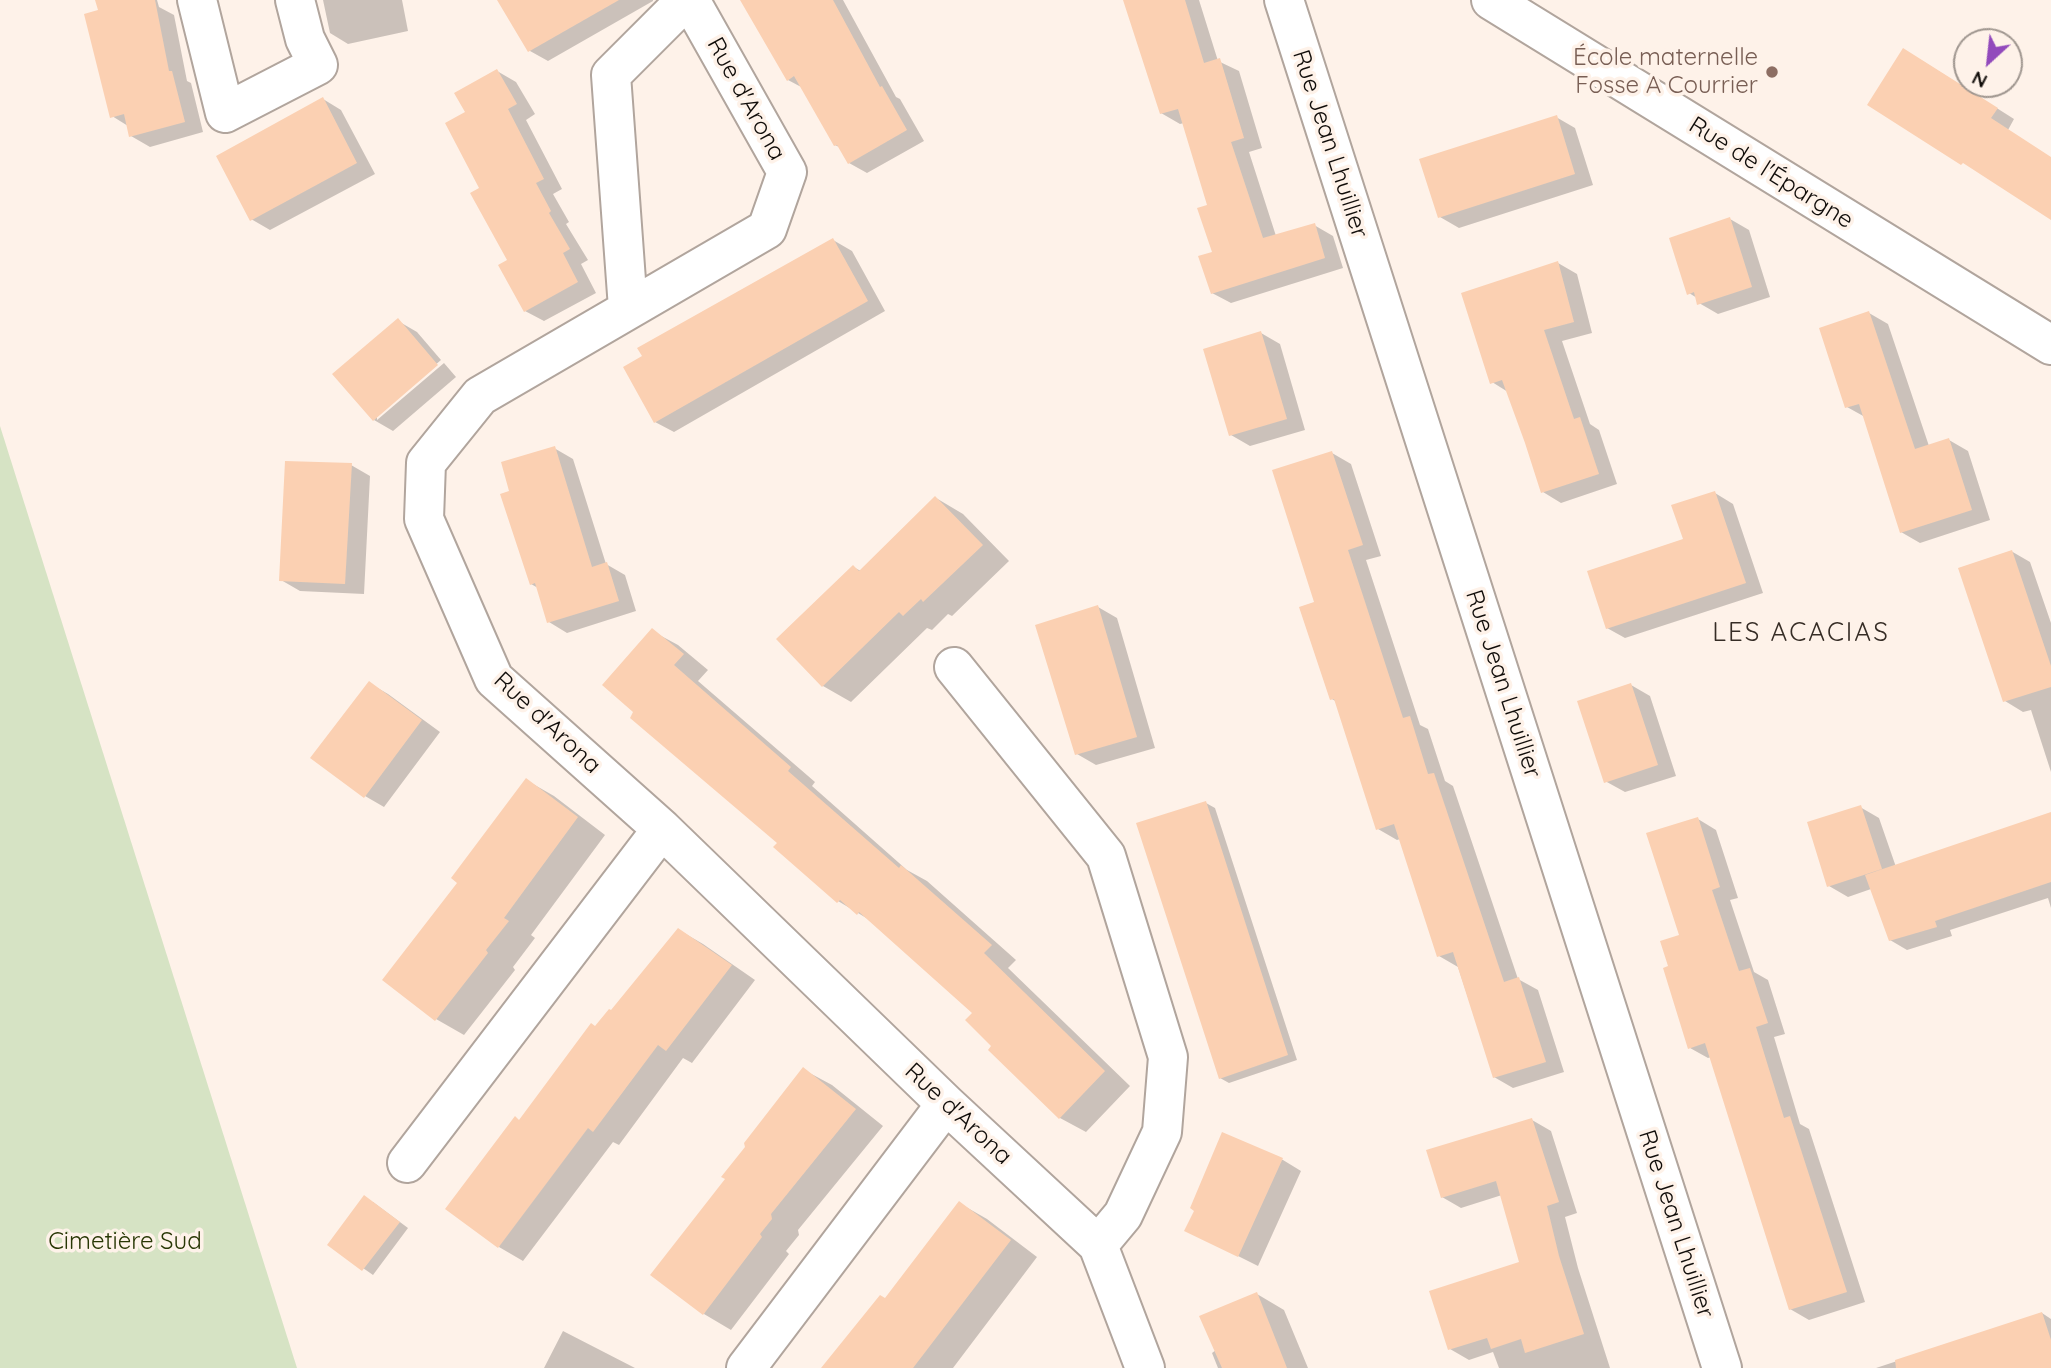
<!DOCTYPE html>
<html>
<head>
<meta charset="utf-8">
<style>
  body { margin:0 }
  #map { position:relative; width:2051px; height:1368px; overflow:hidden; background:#fef2e9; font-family:Quicksand,sans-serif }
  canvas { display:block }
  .north { position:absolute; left:1953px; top:28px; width:70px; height:70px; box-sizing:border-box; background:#fef2e9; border:2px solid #9f968f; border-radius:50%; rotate:207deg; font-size:19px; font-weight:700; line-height:28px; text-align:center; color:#100c09 }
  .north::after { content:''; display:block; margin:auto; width:24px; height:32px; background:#924abc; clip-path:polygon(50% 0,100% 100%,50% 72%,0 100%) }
</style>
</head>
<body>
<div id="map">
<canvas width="2051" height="1368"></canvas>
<div class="north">N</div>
</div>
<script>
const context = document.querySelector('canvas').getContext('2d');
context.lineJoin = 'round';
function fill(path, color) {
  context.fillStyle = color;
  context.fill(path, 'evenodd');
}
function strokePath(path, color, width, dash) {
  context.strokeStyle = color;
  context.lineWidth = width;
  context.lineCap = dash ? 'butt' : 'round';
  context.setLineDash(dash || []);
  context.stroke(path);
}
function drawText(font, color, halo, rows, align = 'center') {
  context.font = font + ' Quicksand,sans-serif';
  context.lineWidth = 7;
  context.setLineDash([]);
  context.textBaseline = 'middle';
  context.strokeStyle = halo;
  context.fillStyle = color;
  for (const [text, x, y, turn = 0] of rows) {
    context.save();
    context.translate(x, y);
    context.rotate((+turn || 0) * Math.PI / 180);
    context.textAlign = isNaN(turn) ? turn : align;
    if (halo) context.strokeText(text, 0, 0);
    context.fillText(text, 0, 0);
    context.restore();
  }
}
fill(new Path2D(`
  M0,426L297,1368H0Z`), '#d6e3c4');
fill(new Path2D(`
  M97,0H157L159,7L174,15L187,81L191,83L203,132L150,147L131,136L128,126L112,116Z
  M323,0H402L408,31L348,44L330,33Z
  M499,0H653V1L548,61L530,51Z
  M753,0H843L896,97L900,99L924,141L867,173L849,163L841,148L835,145L803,88L788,80Z
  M1124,0H1199L1218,61L1239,71L1262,148L1249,152L1276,236L1314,225L1333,236L1343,268L1231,303L1212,293L1214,254L1210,206L1184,123L1180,124L1161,113Z
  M1921,60L2014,119L2008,130L2051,158V217Z
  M497,71L516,82L535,114L526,120L562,189L553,194L569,222L566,224L588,260L581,264L596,293L544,321L525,311L509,261L482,189L467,113Z
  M323,99L341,110L375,174L270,230L251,219Z
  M1556,117L1575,128L1593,185L1459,228L1440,217Z
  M1730,219L1749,230L1770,297L1718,314L1699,303L1697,298L1689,293Z
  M833,240L852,251L885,311L674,432L655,422L644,357Z
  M1558,263L1577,274L1592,333L1562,341L1590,424L1599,430L1617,484L1561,503L1543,492L1508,392L1492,382Z
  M1869,313L1888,324L1929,446L1949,440L1968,451L1990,520L1920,543L1901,532L1865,417L1847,407Z
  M398,321L417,332L441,360L377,415V420L444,363L456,377L393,431L374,420Z
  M1261,333L1280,344L1305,430L1250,446L1231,435Z
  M554,448L573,459L606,564L625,575L636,611L567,633L549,622L538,588L531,584L511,492Z
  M1332,453L1351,464L1381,556L1366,560L1420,725L1428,729L1445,781L1453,786L1518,979L1538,990L1564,1072L1513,1088L1494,1077L1458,967L1439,956L1400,839L1397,840L1378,829L1337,702L1332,699L1316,603Z
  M351,465L370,476L364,594L300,591L281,580Z
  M1715,493L1733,504L1763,593L1625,638L1607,628L1685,540Z
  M936,498L963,514L1009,561L952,616L948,614L932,630L927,628L851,702L823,686L778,639L853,567L861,571Z
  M2011,551L2030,562L2051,623V772L2031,710L2023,712L2005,701Z
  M1098,607L1117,618L1155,748L1096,765L1077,754Z
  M652,631L678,645L708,670L698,681L815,782L812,786L907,870L927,881L1016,960L1008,968L1130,1086L1086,1132L1060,1118L993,1046L975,1013L873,922L838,901L779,843Z
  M369,683L388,694L440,732L384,807L365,796Z
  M1631,685L1650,696L1676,776L1625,792L1605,781Z
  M526,780L554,796L605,835L531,935L535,938L513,967L515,970L464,1035L436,1019L385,979L460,883Z
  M1206,803L1215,808L1297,1060L1229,1083L1220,1078Z
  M1860,807L1879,818L1896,867L2051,814V908L2048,898L1950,930L1952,936L1907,950L1890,940L1871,889L1848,897L1829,886Z
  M1698,819L1716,830L1738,898L1730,900L1754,972L1768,980L1785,1034L1774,1037L1800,1124L1809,1129L1865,1302L1809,1320L1790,1309L1711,1057L1708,1058L1690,1048L1671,967L1682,936Z
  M679,930L703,944L755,980L692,1063L683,1058L619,1145L613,1142L523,1261L499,1247L520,1121Z
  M804,1070L832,1085L883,1126L798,1230L799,1235L786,1251L789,1254L731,1330L704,1314L727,1178Z
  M1532,1120L1551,1131L1577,1213L1565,1217L1578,1268L1610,1368H1499L1493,1352L1469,1360L1450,1349L1522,1263L1502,1195L1461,1208L1442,1197Z
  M1223,1134L1283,1160L1301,1171L1258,1266L1186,1230L1196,1210Z
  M373,1202L408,1228L373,1275L330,1245Z
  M959,1203L987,1219L1037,1257L953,1368H823L886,1300Z
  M1257,1294L1284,1310L1308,1368H1218L1212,1353L1216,1350Z
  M2042,1313L2051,1319V1368H1876Z
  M563,1331L635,1368H544Z`), '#0003');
fill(new Path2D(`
  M95,0H155L169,71H172L185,122L129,137L124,114L110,118L84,14L98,10Z
  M497,0H619L528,52Z
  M740,0H833L880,87L882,86L907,130L848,164L837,145L834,146L794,76L787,81Z
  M1123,0H1185L1204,63L1220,58L1244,138L1231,142L1263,238L1315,223L1325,258L1211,294L1198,256L1212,252L1197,208L1207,205L1178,109L1160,114Z
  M1903,48L1998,108L1991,118L2051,157V220L1963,163L1961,165L1867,105Z
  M497,69L517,104L508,109L544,179L536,183L551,211L549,213L570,249L563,253L578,282L524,312L498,265L507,260L470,193L479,188L445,123L465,112L454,93Z
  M323,97L357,163L250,221L216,156Z
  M1557,115L1575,174L1438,218L1419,159Z
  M1730,217L1752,287L1697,305L1694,292L1687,295L1669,238Z
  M833,238L868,301L654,423L623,367L642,356L637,348Z
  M1558,261L1574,322L1544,330L1574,419L1580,417L1599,474L1541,493L1525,443L1502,380L1490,384L1461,293Z
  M1869,311L1915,449L1949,438L1972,510L1900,533L1859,404L1845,408L1819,328Z
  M398,318L438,365L373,421L332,374Z
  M1261,331L1287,419L1229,436L1203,349Z
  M555,446L592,567L607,562L619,601L547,623L535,583L530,585L500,494L509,491L501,462Z
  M1332,451L1363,545L1348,550L1403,718L1410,716L1428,774L1434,773L1504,982L1519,977L1546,1062L1493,1078L1453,952L1437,957L1394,824L1376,830L1334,699L1330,700L1299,607L1314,602L1272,470Z
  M285,461L352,463L345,584L279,581Z
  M1715,491L1746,583L1606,629L1587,571L1683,539L1671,505Z
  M935,496L983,545L923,602L921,599L903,616L899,612L822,687L776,639L853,565L859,571Z
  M2012,550L2051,666V687L2003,702L1958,568Z
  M1098,605L1137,737L1075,755L1035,625Z
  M652,628L684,654L674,665L791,767L788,771L899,868L901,865L992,945L984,953L1105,1071L1059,1119L988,1050L991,1046L965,1020L972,1013L859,912L857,915L840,900L837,903L773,847L777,843L630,718L633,712L602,685Z
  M369,681L422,720L364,798L310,758Z
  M1631,683L1658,765L1604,783L1577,701Z
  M526,778L578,817L504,918L509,921L486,950L488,953L435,1021L382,980L457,883L451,878Z
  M1206,801L1288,1055L1219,1079L1136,823Z
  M1861,805L1882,869L1827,887L1807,822Z
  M2051,812V882L1935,921L1937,927L1889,941L1865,875Z
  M1698,817L1720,887L1712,890L1739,971L1750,968L1768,1023L1756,1027L1784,1118L1790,1116L1847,1292L1789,1310L1705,1043L1688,1049L1663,968L1668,966L1660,941L1679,935L1646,833Z
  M678,928L732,965L666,1051L658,1045L593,1132L588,1128L498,1248L445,1209L515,1116L519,1120L591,1023L595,1026L609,1009L611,1010Z
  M803,1067L856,1109L771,1214L772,1219L760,1234L762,1237L703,1315L650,1275L725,1179L721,1177L745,1147L744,1143Z
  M1532,1118L1559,1202L1547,1206L1559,1256L1584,1334L1525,1353L1521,1339L1491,1349L1487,1338L1448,1350L1429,1291L1519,1262L1496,1181L1441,1198L1426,1150Z
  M1222,1132L1283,1158L1238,1257L1184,1231L1194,1211L1190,1208Z
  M364,1195L400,1222L362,1271L327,1245Z
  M959,1201L1011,1240L913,1368H821L880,1295L885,1298Z
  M1257,1292L1287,1368H1222L1199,1316Z
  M2042,1312L2051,1340V1368H1896L1895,1360Z`), '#fbd0b2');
const minor = new Path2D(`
  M197,0L225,113L318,65L305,39L295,0
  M690,0L787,172L767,229L480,396L426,463L424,519L494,679L662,829L946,1104L1098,1245L1145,1368
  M1284,0L1722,1368
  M1491,0L2051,345
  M628,308L611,75L686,0
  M954,667L1106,856L1168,1057L1162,1132L1123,1215L1098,1245
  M407,1163L662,829
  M746,1368L946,1104`);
strokePath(minor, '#b1a59d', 42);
strokePath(minor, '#fff', 38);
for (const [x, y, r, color] of [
  [1772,72,7,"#8d6e63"]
]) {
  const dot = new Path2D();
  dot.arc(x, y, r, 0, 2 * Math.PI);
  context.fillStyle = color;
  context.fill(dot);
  strokePath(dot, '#fef2e9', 2.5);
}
drawText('24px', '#785e54', '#fef2e9', [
  ["École maternelle",1758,58],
  ["Fosse A Courrier",1758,86]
], 'right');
drawText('24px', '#100c09', '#fef2e9', [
  ["Rue d'Arona",746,99,61],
  ["Rue Jean Lhuillier",1330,144,72],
  ["Rue de l'Épargne",1771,173,32],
  ["Rue Jean Lhuillier",1503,684,72],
  ["Rue d'Arona",547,723,43],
  ["Rue d'Arona",958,1114,43],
  ["Rue Jean Lhuillier",1676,1224,72]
]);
drawText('24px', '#283705', '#fef2e9', [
  ["Cimetière Sud",125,1242]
]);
context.letterSpacing = '2px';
drawText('26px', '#362d26', '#fef2e9', [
  ["LES ACACIAS",1801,633]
]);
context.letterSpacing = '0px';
</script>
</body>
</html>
